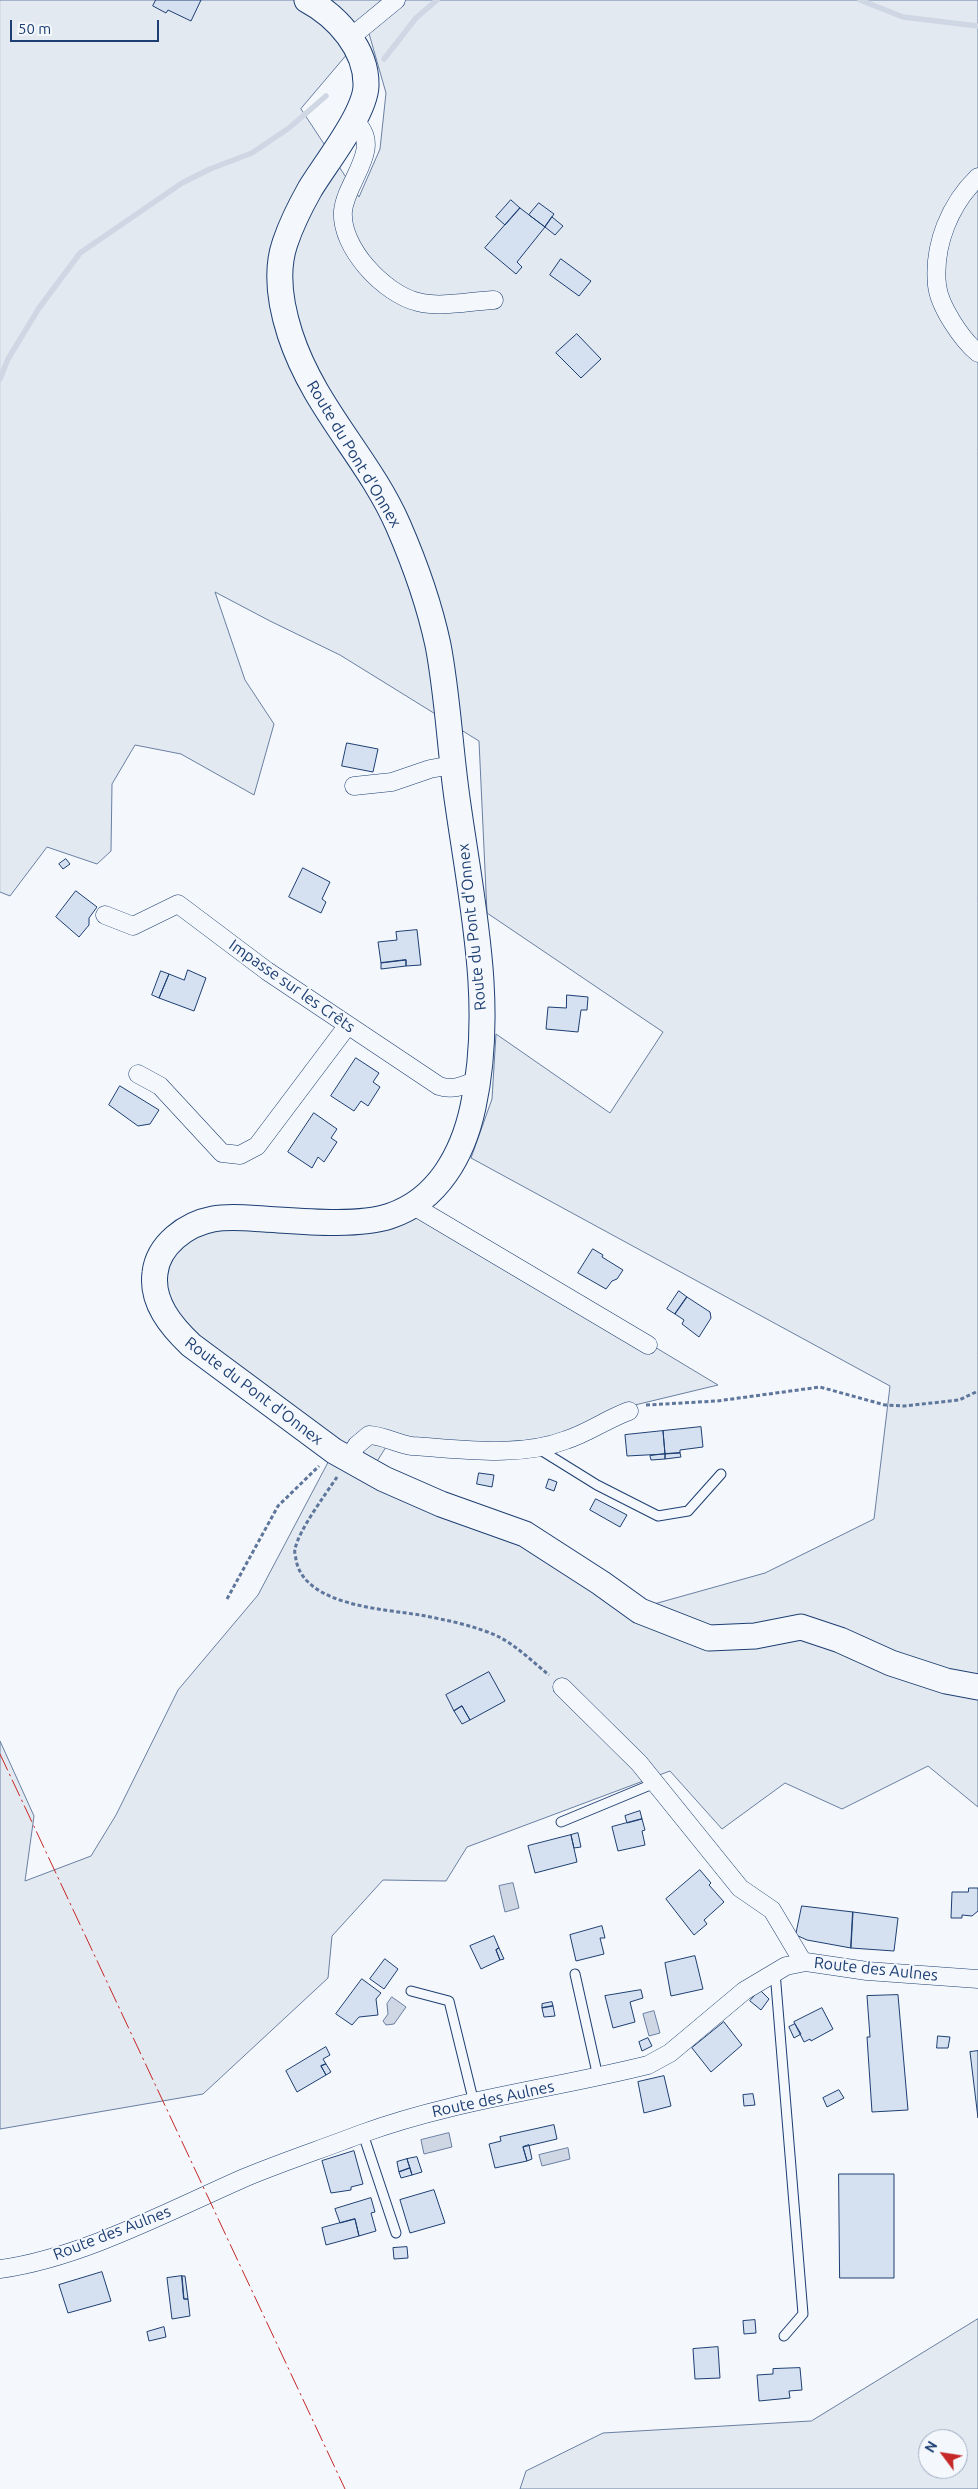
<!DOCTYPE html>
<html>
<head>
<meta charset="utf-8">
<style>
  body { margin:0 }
  #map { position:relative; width:978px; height:2489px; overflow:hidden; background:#f4f7fb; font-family:Ubuntu,sans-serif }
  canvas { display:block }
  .north { position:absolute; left:918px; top:2429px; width:50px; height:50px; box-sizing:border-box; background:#f4f7fb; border:1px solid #9eadc5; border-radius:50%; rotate:301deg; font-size:14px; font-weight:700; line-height:20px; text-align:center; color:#1d3f73 }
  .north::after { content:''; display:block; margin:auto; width:18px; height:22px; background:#c62828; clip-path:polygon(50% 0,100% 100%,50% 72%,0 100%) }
  .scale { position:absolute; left:10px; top:20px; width:149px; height:22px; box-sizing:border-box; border:2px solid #1d3f73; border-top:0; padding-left:6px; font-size:15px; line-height:18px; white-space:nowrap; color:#1d3f73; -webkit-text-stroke:4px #f4f7fb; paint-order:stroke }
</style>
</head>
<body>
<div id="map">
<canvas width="978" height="2489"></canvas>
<div class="north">N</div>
<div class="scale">50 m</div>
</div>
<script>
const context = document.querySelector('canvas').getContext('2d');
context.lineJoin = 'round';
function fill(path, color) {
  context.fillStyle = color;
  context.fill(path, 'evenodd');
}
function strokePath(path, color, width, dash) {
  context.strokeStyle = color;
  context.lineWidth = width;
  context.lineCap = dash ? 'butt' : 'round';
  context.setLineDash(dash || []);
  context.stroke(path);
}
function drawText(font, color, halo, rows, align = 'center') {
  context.font = font + ' Ubuntu,sans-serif';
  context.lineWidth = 4;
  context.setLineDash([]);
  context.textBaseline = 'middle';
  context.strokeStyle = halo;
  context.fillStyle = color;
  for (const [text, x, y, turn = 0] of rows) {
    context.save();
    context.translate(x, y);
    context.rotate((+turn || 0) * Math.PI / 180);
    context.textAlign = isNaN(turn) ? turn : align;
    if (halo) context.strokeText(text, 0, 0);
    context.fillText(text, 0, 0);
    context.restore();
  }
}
const green = new Path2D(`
  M0,0H978V1807L928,1766L842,1809L785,1783L722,1829L670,1771L467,1847L446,1881L383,1880L332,1936L328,1978L203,2094L0,2129V1741L34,1816L25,1881L91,1856L116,1815L178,1690L258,1595L334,1451L191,1345L154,1288L191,1227L435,1215L718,1385L610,1411L549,1442L386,1447L371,1471L601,1583L654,1604L765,1573L874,1519L890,1386L471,1158L492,1099L496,1034L610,1113L663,1032L487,913L479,741L340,655L270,621L215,592L245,680L274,724L254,795L181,754L135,745L112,784L111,851L97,864L47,847L10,896L0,892ZM368,30L386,93L380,149L359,197L301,109Z
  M978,2319V2489H520L526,2471L603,2433L811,2421ZM928,2439H958V2469H928Z`);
fill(green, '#e3e9f0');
strokePath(green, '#687fa3', 1);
const water = new Path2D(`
  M513,1883L519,1908L505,1912L499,1886Z
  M392,1997L406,2007L394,2024L386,2025L383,2021L388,2014L387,2004Z
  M654,2011L660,2033L649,2036L643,2014Z
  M449,2133L452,2147L424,2154L421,2140Z
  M568,2148L570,2159L542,2166L539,2155Z`);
fill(water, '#cfd7e4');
strokePath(water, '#687fa3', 1);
strokePath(new Path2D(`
  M860,0L903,17L978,26
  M384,59L416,18L437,0
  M0,379L8,359L39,308L80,253L182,183L210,169L252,153L289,128L326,96`), '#cfd7e4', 5.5);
const building = new Path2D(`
  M156,0H201L191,21L168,10L166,13L153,6Z
  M511,200L520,208L505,225L496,217Z
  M539,203L554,214L545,227L529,215Z
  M520,208L545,227L517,262L522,267L516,274L485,248Z
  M552,217L563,226L555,235L545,227Z
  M561,259L591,281L579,296L550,275Z
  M577,334L601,359L581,378L556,353Z
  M347,743L378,749L373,772L342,766Z
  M66,859L70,864L63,869L59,864Z
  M303,868L330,882L322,899L326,902L321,913L289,897Z
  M76,891L97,907L89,918V925L79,937L56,917Z
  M417,930L421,965L406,966V960L381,963L378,942L397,940L396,932Z
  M406,960V966L381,969V963Z
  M188,970L206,978L194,1011L159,998L169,974L184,980Z
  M161,971L169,974L159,998L152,995Z
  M567,995L588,997L587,1010H581L578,1032L546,1029L548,1007L566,1008Z
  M356,1058L379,1073L373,1082L380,1087L368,1106L361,1101L354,1111L331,1096Z
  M120,1086L159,1110L150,1124L138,1126L109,1105Z
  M314,1113L337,1129L331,1138L337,1142L324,1162L318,1157L312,1168L288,1152Z
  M593,1249L603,1255L602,1257L623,1270L617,1279L612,1281L606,1289L578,1273Z
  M679,1291L687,1297L675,1314L667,1309Z
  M687,1297L710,1312L711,1318L699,1337L682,1324L684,1320L675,1314Z
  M701,1427L703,1447L680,1450V1453L665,1454L663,1431Z
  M663,1431L665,1454L627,1456L625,1435Z
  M680,1453L681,1457L665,1459V1454Z
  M665,1454V1459L651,1460L650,1456Z
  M479,1473L494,1475L492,1487L477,1484Z
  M549,1479L557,1482L554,1491L546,1488Z
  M596,1499L627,1515L620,1527L590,1510Z
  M489,1672L505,1701L470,1720L462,1706L454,1711L446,1695Z
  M462,1706L470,1720L462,1724L454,1711Z
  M640,1811L642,1819L627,1823L625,1816Z
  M642,1819L645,1830L642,1831L645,1845L618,1851L612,1827Z
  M578,1833L581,1847L574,1848L571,1835Z
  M571,1835L577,1862L535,1873L528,1846Z
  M700,1870L711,1883L709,1885L724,1902L704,1920L707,1924L694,1935L666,1899Z
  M969,1888H978V1911L972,1916L962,1915V1918H951L952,1892H968Z
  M802,1906L853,1912L851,1948L807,1940L796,1935Z
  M853,1912L898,1918L894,1951L851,1948Z
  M602,1926L605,1938H600L604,1954L576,1961L570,1935Z
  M494,1936L499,1948L496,1950L500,1960L481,1969L470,1946Z
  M499,1948L504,1959L500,1960L496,1950Z
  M695,1956L703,1989L671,1996L665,1963Z
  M385,1959L398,1969L384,1989L370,1979Z
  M362,1979L381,1993L376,1999L378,2015L359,2017L352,2025L336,2014Z
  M641,1990L643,1998L630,2002L635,2022L613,2028L605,1996Z
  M760,1990L769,1999L761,2010L750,2001Z
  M898,1995L908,2110L872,2112L867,2037H870L867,1996Z
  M552,2002L553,2006L542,2008V2004Z
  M553,2006L555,2016L544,2017L542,2008Z
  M822,2008L833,2029L811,2041L810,2039L804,2042L794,2022Z
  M724,2022L742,2045L711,2072L692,2048Z
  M795,2024L801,2034L794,2038L789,2027Z
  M938,2036L950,2037L948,2048H937Z
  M648,2038L652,2046L642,2051L639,2042Z
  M326,2047L330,2055L323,2059L326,2064L321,2066L326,2075L297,2092L286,2071Z
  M978,2051V2118L970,2052Z
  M326,2064L331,2072L326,2075L321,2066Z
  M664,2076L671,2106L644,2113L638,2082Z
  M839,2090L844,2098L827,2107L823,2098Z
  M753,2094L755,2105L744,2106L743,2095Z
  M554,2125L557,2139L523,2147L527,2161L495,2168L489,2144L501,2141L500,2137Z
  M529,2145L532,2159L527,2161L523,2147Z
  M354,2151L363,2184L351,2187V2190L331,2193L322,2161Z
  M417,2157L422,2172L412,2175L407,2159Z
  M407,2159L410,2168L399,2172L397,2162Z
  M410,2168L412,2175L401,2178L399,2172Z
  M839,2174H894V2278H840Z
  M434,2190L445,2223L410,2233L400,2200Z
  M371,2198L375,2212L371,2213L376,2231L359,2236L355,2219L340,2223L335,2209Z
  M355,2219L359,2236L326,2245L322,2228Z
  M407,2247L408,2258L394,2259L393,2248Z
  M102,2272L111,2301L68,2313L59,2285Z
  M182,2276H185L188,2299H184Z
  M182,2276L184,2299H188L190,2316L172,2319L167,2278Z
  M755,2320L756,2333L744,2334L743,2321Z
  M164,2327L166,2337L149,2341L147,2332Z
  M718,2347L720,2378L695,2379L693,2349Z
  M800,2368L802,2390L789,2391L790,2398L759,2401L757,2375L773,2374V2369Z`);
fill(building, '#d5e0f0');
strokePath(building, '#1d3f73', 1);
const lane = new Path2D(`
  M539,1449L597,1485L658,1516L688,1511L721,1474
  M561,1822L655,1783
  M775,1972L803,2314L784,2336
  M575,1974L598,2077
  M411,1991L449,2001L474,2103
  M363,2134L396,2233`);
const street = new Path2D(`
  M351,37L396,0
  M354,121C385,147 346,180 343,211C340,247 384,294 418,302C441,308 470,301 494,300
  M978,177C950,204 933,245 937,285C939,306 962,340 978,353
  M354,786L392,782L430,769L452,765
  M105,915L133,926L178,904L267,971L439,1086C454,1091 464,1085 479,1079
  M138,1074L160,1086L222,1153L240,1155L257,1146L348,1025
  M412,1205L648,1345
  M348,1459L357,1445L369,1435C385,1436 397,1444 412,1446C462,1449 519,1458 566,1440C588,1433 607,1419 629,1411
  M562,1687L639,1763L740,1888L772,1910L803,1962
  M0,2269C81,2258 169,2211 244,2178C282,2162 322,2149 361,2134C453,2100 552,2089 648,2065L670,2053L744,1991L786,1966L806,1962L867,1971L978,1979`);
const secondary = new Path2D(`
  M307,0C337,16 367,49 366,86C365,114 325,164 310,189C301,205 291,225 285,243C275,272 281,306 290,334C314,408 368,457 398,525C415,564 429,603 438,645C448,697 450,752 458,805C472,904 495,1007 473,1107C463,1154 438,1200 390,1216C358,1227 298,1221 264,1219C247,1218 229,1216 213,1219C186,1224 158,1245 155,1273C151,1302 171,1326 191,1345L334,1451L384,1479L441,1504L525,1534L601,1583L640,1611L709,1638L755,1636L801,1627L840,1640L891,1663L946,1681L978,1687`);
strokePath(lane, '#1d3f73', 11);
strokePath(street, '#1d3f73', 19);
strokePath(secondary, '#1d3f73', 27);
strokePath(new Path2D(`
  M646,1405L717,1401L820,1387L885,1405L904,1406L959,1400L978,1391
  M337,1477C325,1495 299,1530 295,1549C294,1553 296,1557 296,1560C305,1606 384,1609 420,1615C446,1620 478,1626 501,1638C518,1647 534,1663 549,1675
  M227,1599L278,1506L319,1466`), '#5e769c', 3, [4, 2.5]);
strokePath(lane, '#f4f7fb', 9);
strokePath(street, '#f4f7fb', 18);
strokePath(secondary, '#f4f7fb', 25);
strokePath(new Path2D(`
  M0,1754L345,2489`), '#c62828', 1, [18, 4, 2.5, 4]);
drawText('16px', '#1d3f73', '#f4f7fb', [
  ["Route du Pont d'Onnex",354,454,59],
  ["Route du Pont d'Onnex",472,927,-96],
  ["Impasse sur les Crêts",292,986,35],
  ["Route du Pont d'Onnex",254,1391,37],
  ["Route des Aulnes",876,1969,6],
  ["Route des Aulnes",493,2099,-12],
  ["Route des Aulnes",112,2233,-21]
]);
</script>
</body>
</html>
